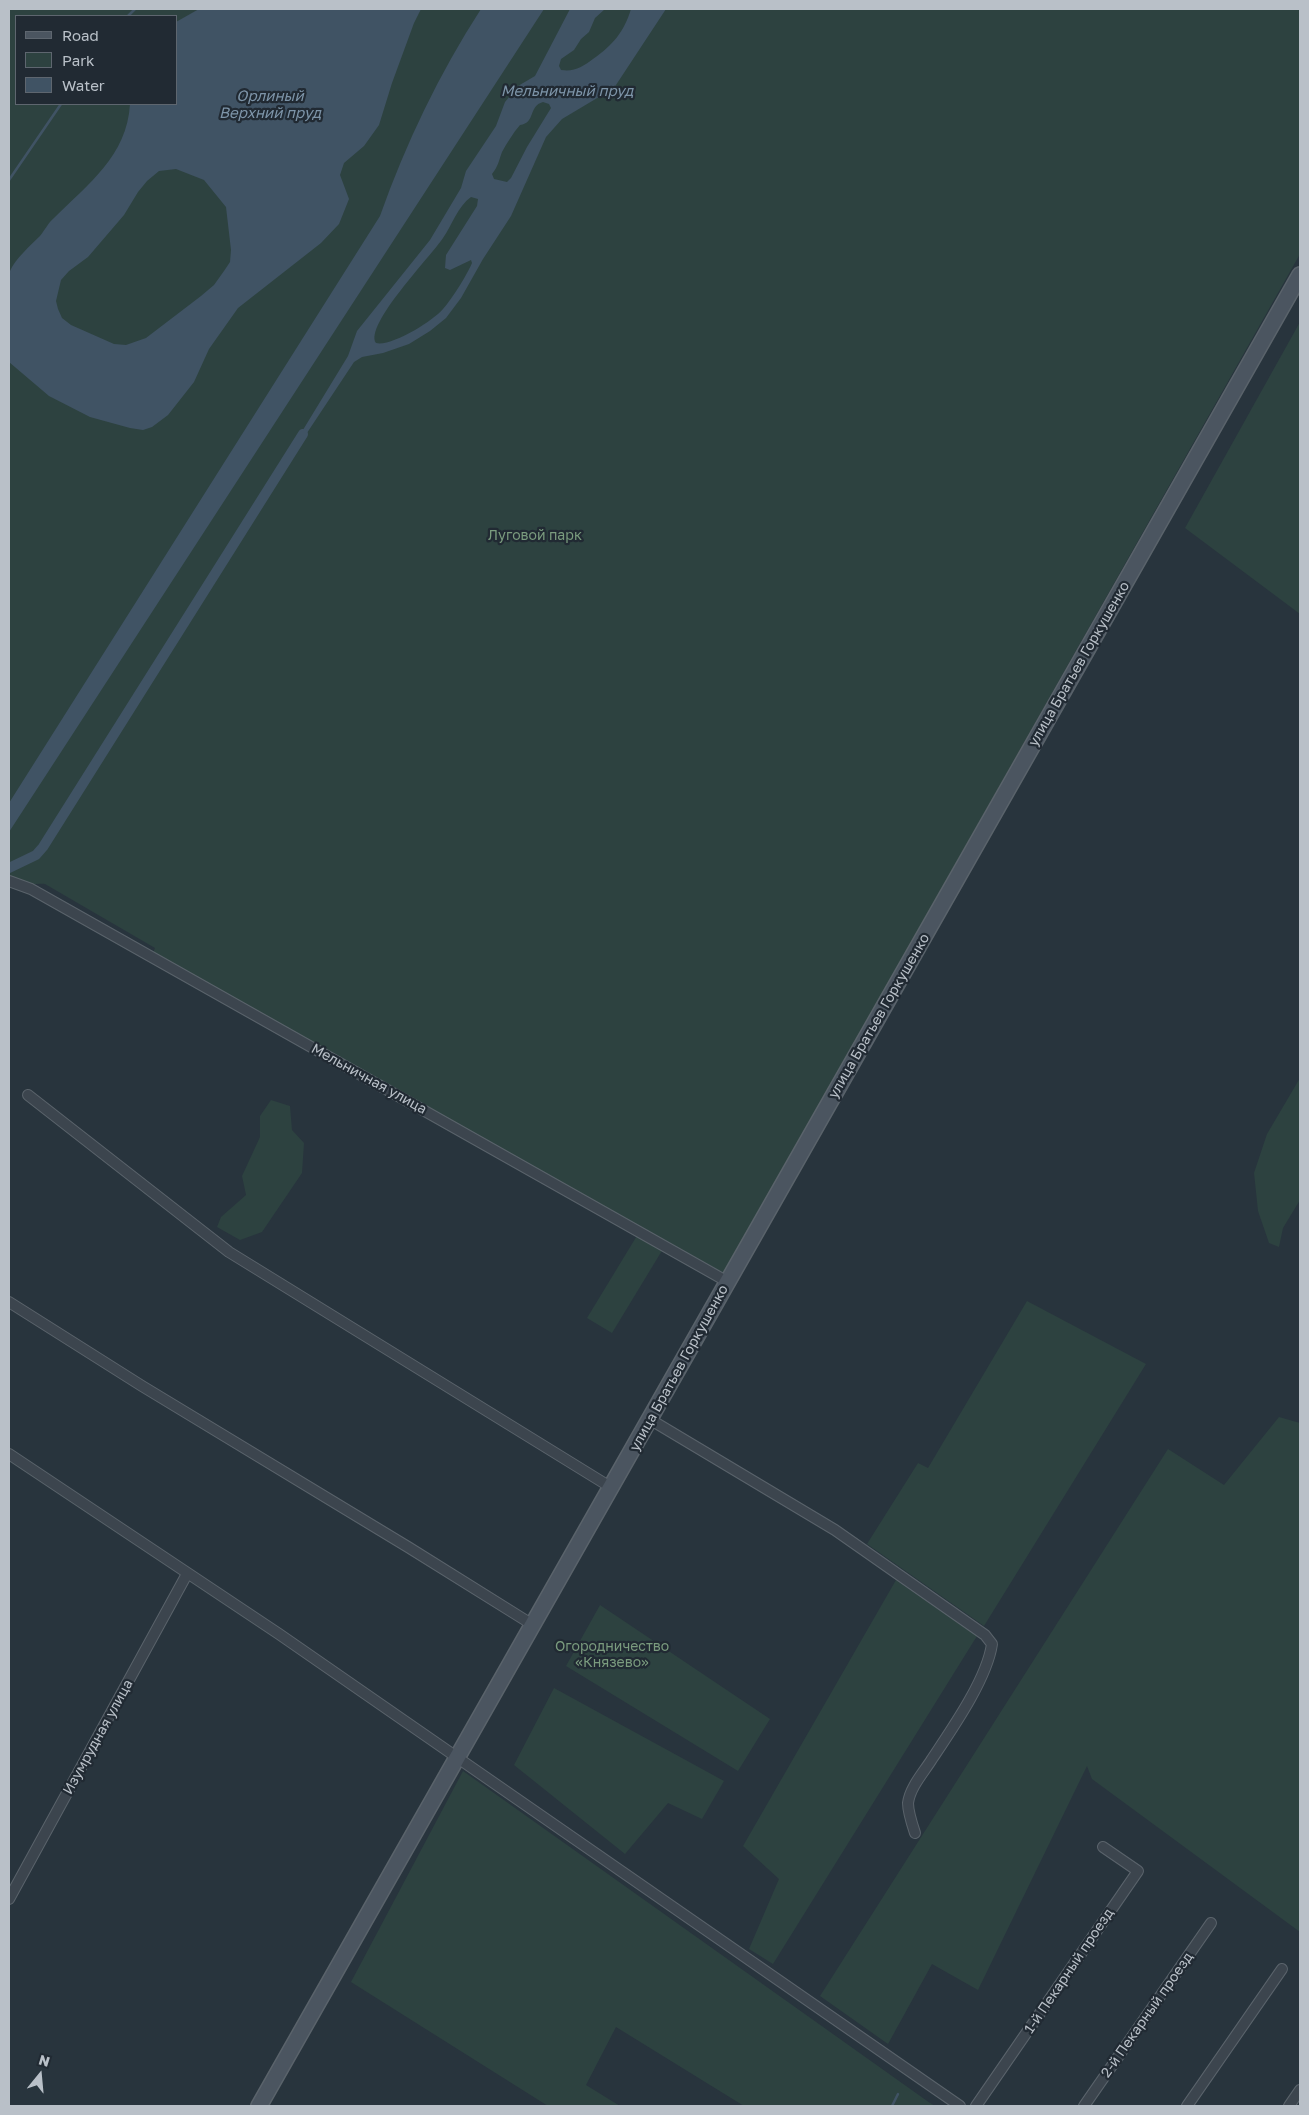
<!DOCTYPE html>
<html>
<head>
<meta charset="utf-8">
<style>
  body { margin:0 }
  #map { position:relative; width:1309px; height:2115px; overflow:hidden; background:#28343d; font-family:"Golos Text",sans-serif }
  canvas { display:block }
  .frame { position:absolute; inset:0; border:10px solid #b9c0c8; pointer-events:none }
  .legend { position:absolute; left:15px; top:15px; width:162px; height:90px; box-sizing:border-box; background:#212a33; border:1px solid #5e666f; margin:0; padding:6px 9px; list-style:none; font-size:15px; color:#b9c0c8 }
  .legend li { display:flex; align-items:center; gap:10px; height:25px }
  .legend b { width:25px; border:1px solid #5e666f }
  .north { position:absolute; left:15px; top:2050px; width:50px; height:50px; -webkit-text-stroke:4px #212a33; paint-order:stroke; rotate:17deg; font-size:14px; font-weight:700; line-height:20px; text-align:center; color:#b9c0c8 }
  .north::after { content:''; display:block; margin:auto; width:18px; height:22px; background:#b9c0c8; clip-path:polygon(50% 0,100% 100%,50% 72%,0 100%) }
</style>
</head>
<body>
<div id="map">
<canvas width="1309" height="2115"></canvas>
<div class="frame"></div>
<ul class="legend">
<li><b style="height:6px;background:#4b5560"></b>Road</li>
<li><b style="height:14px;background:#2d4240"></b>Park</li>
<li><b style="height:14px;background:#405364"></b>Water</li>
</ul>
<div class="north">N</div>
</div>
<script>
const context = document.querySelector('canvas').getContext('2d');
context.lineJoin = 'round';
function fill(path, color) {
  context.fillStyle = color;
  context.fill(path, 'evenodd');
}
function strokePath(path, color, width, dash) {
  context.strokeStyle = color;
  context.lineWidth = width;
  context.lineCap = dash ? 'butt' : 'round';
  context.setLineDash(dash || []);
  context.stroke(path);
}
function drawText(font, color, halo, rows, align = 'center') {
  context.font = font + ' "Golos Text",sans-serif';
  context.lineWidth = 4.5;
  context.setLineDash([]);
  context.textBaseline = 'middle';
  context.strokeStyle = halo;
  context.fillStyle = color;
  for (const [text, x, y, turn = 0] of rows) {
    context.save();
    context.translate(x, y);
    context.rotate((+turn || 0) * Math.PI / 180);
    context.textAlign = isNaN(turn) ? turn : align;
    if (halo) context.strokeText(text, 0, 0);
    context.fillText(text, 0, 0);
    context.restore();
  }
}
fill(new Path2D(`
  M9,9H1300V254L787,1162L727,1275L153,953L155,948L45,884C32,883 21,888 9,885ZM16,16H176V104H16Z
  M1300,322V614L1185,528Z
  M1300,1078V1200L1283,1228L1279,1247L1269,1243L1258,1211L1254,1173L1267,1134Z
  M271,1100L290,1106L292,1130L304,1143L302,1173L262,1232L240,1240L217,1227L221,1217L246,1195L242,1176L260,1137V1116Z
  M638,1234L663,1249L612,1333L587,1318Z
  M1027,1301L1146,1364L984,1626L867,1544L918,1463L928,1468Z
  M1279,1417L1300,1423V1932L1092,1779L1087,1766L978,1990L932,1964L888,2044L820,1996L1168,1449L1224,1485Z
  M896,1580L977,1636L773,1964L749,1949L779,1879L743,1846Z
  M600,1605L770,1719L738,1771L566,1666Z
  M554,1688L724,1781L702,1819L668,1803L625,1854L514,1765Z
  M463,1771L930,2103L935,2106H744L616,2027L586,2085L620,2106H548L351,1982Z`), '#2d4240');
fill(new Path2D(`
  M199,9H421L414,23L392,83L379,125L364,146L344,163L340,175L349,199L339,224L321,243L238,308L209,349L194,382L168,415L152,427L143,430L130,428L90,417L49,396L9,362C9,347 6,280 10,271C15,259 31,245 40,236C45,230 48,223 54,218C88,184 127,156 130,104H176V22ZM176,169L204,180L226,207L231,250L230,262L224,271L214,285L201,296L146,338L126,345L114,344L71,325L62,318L58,309L56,301L61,280L69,271L88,257L124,215L138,192L147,181L159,171Z
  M481,9H544L9,832V803L380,216C406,143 439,74 481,9Z
  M570,9H605L595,18L589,32L581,39L574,50L561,59L559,66L561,70C575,72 582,67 593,59C613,45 624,32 631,9H666L614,88L562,119L546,137L511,216L483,259L461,298L446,318L430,331L409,344L383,353L362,357L354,362L299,445L295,443L348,356L357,331L430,240L461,188L466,171L496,126L505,102L518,86L535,76ZM543,102L549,104L551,108L527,147L511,178L507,182L494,179L492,174C498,167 499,160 502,152C507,143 513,133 520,125C536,123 528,106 543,102ZM471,197L478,199L477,206L446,255L445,268L450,270L471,260L472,263C467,275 452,299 443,309C433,321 391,347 376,343C364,325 432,255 443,238C452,225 458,206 471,197Z`), '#405364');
strokePath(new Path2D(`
  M128,16L135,9
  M9,180L61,104
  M892,2106L898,2094`), '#405364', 2.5);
strokePath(new Path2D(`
  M9,868L36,855L43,847L303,434`), '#405364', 10);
const street = new Path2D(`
  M9,881L31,889L728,1282
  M28,1095L229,1252L612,1488
  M9,1302L142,1386L408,1547L533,1625
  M651,1420L835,1530L985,1635L992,1644C987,1679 952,1729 932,1759C924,1772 910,1787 908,1803C908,1812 912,1824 915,1833
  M9,1454L279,1634L960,2106
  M9,1899L187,1574
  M976,2106L1138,1871L1103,1847
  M1084,2106L1211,1923
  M1187,2106L1282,1969
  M1289,2106L1300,2090`);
const secondary = new Path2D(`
  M259,2106L1300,275`);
strokePath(street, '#5a636b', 12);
strokePath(secondary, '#5a636b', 18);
strokePath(street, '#3c454e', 10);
strokePath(secondary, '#4b5560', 15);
drawText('14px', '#7a9b7e', '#212a33', [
  ["Луговой парк",535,536],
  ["Огородничество",612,1647],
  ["«Князево»",612,1663]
]);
drawText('14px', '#b9c0c8', '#212a33', [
  ["улица Братьев Горкушенко",1079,664,-60],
  ["улица Братьев Горкушенко",879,1016,-60],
  ["Мельничная улица",369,1079,29],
  ["улица Братьев Горкушенко",679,1368,-61],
  ["Изумрудная улица",98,1737,-61],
  ["1-й Пекарный проезд",1069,1971,-56],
  ["2-й Пекарный проезд",1147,2015,-55]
]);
drawText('italic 15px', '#7d94a8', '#212a33', [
  ["Мельничный пруд",567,91],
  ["Орлиный",270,96],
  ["Верхний пруд",270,113]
]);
</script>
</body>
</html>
